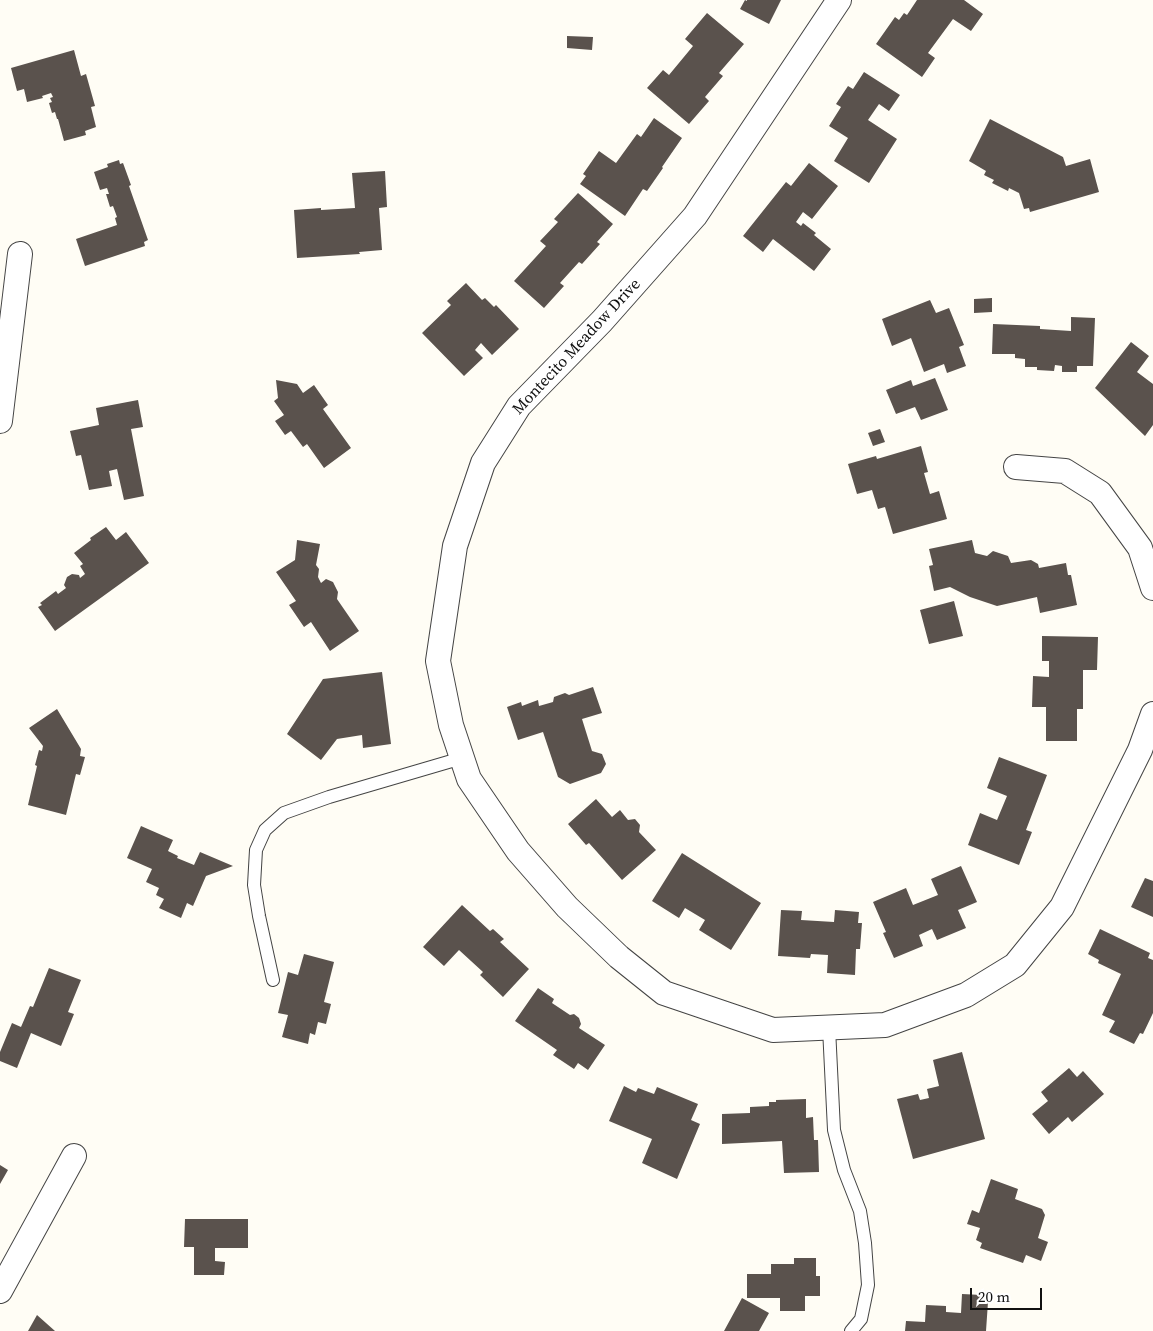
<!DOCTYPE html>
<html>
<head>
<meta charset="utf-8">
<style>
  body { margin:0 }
  #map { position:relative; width:1153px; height:1331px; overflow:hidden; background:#fffdf5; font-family:"Source Serif 4",serif }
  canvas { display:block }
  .scale { position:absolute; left:970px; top:1288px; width:72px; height:22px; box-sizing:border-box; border:2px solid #111; border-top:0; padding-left:6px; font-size:15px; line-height:18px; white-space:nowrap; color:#111; -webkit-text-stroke:4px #fff; paint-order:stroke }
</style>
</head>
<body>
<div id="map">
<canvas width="1153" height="1331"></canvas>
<div class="scale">20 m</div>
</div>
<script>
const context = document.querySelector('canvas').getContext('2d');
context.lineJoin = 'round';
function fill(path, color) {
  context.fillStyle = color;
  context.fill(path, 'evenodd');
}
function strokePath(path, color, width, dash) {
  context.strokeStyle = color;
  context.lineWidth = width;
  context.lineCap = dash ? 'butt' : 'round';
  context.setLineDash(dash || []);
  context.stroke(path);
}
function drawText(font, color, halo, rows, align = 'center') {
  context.font = font + ' "Source Serif 4",serif';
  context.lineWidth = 5;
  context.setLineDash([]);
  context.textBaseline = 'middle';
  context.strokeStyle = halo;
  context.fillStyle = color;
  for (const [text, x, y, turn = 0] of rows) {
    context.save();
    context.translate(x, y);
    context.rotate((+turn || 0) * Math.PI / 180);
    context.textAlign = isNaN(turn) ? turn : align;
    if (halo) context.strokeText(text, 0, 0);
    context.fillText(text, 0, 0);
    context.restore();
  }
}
fill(new Path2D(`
  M745,0L747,1V0H781L769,24L740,9Z
  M917,0H964L983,14L971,31L953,19L928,53L935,58L922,77L876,44L895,17L899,20L904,13L907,15Z
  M707,13L744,44L719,73L723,76L705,97L709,101L689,124L647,88L663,70L669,75L693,46L685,39Z
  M567,36L593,37L592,50L567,48Z
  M74,50L81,76L86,74L95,106L91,107L96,127L85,131L86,135L64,141L58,119H57L55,112L52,113L49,103L52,102L50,98L53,97L51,93L42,96L43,98L27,102L24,89L17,91L11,68Z
  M864,72L900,95L889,111L879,104L868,120L897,139L869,183L834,161L848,138L829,126L841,107L836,104L848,86L853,89Z
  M654,118L682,138L662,167L663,168L647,191L643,189L625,216L580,184L586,176L583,174L599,151L616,163L637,134L641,137Z
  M990,119L1063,157L1066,166L1090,159L1099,192L1030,212L1029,208L1024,209L1019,193L1009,188L1008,191L992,183L994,180L984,175L986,171L969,161Z
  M119,160L120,164L123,163L131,185L129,186L148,240L144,242L145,246L85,266L76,239L117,225L115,218L117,217L113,206L110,207L106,194H109L107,188L100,190L94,172L108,167L107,164Z
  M809,163L838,186L812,219L803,212L796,222L801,226L803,223L816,233L814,235L831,249L814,271L773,239L763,252L743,236L786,182L791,186Z
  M385,171L387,207L379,208L382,250L359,252L360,254L297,258L294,210L321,208V210L355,208L352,173Z
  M578,193L613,224L597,242L600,244L582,264L579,262L560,283L564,286L544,308L514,281L546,246L540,241L558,222L554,219Z
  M466,283L482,300L485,298L494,307L496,305L519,329L492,355L481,343L475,350L483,358L464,376L422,333L451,305L447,301Z
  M992,298V312L974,313V299Z
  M930,300L936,313L949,308L964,345L959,347L966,366L947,373L944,364L924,372L911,338L892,346L882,319Z
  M1071,317L1095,318L1093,366H1077V372H1062V366L1055,365L1054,371L1037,370V367H1025V359L1015,358V354H992L993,324L1040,326V329L1071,331Z
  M1131,342L1149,356L1137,372L1153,384V425L1145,436L1095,388Z
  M935,378L948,410L921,420L915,407L896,414L886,390L911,380L913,386Z
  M276,380L297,384L303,393L314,385L328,405L323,409L351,448L324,468L307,444L303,447L291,431L285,435L275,421L284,415L274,401L278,398Z
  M138,400L143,427L131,429L144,496L124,500L117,469L109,471L112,486L89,490L81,455L76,456L70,431L99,425L96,408Z
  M880,429L885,442L873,446L868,433Z
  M921,446L928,472L924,473L930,494L939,491L947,519L893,534L885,507L878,509L872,490L857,494L848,464L876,456L877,459Z
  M106,527L116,540L126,532L149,563L55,631L38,607L42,605L40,603L56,591L58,594L66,588L64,585L67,577L72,574L79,575L80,578L85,574L80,566L83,564L74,553L91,540L90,538Z
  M297,540L320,544L316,565L319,569L318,577L321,583L326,579L333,582L338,592L337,599L359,631L330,651L311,622L304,627L289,605L296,601L276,572L295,560Z
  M972,540L975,553L987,556L993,551L1008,556L1011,563L1031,560L1038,564L1039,568L1066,563L1068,575H1071L1077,605L1040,613L1037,597L997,606L970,597L950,587L934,591L929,566L933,565L929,549Z
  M954,601L963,636L929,644L920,610Z
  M1042,636L1098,637L1097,670H1083V709H1077V741H1046V707H1032L1033,676L1049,677V661H1042Z
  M382,672L391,744L363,748L362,735L337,739L321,760L287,734L323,679Z
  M593,687L602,713L582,719L592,751L602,754L606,764L601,773L570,784L558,777L543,732L518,740L507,707L521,702L522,706L538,700L539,706L553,702L554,697L565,693L569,695Z
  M57,709L81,749L80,756L85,757L80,775L76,774L66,815L28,805L37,766L35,765L39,750L42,751L43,746L29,728Z
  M999,757L1047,775L1026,830L1032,832L1019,865L968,845L980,813L997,820L1007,796L987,788Z
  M596,799L612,817L620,810L628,820L635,819L640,825L639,832L656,850L622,880L589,843L586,845L568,824Z
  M141,826L173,840L168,851L178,856L177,858L194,865L200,852L233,866L206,876L193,906L187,903L181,918L159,908L164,899L156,895L159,888L146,882L152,869L127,858Z
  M682,853L761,903L731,950L699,930L705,920L685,908L679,918L652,901Z
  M961,866L977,902L958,910L966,928L937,940L932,929L919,935L923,946L894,958L883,933L886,932L873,902L906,888L913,905L938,895L931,879Z
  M1145,878L1153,881V917L1131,907Z
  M462,905L490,931L493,929L504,939L500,942L529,969L503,997L480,975L483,972L459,950L444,966L423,947Z
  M781,910L802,911L801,920L834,922L835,910L859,912L858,923H862L860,949H856L855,975L827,973L828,955L811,954L810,958L778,956Z
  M1100,929L1150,953L1148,958L1153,960V1013L1143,1034L1140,1033L1134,1044L1109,1032L1115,1021L1102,1015L1121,974L1098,963L1099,960L1088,954Z
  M304,954L334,962L324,1002L331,1004L326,1024L318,1022L315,1035L310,1033L308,1044L282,1037L288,1015L278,1013L288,972L298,975Z
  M49,968L81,980L68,1012L74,1014L61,1046L31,1033L17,1068L0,1061V1052L12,1023L21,1027L30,1006L33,1007Z
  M538,988L554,999L552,1003L570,1015L574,1014L579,1018L581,1024L579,1028L605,1045L588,1070L578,1063L574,1069L553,1055L557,1050L515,1021Z
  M962,1052L985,1139L913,1159L897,1099L918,1094L920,1100L929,1098L927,1089L939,1086L933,1060Z
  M1069,1068L1077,1077L1083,1071L1104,1094L1072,1122L1068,1117L1049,1134L1032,1114L1048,1101L1041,1092Z
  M624,1086L636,1092L638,1088L654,1094L657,1087L698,1104L691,1120L700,1124L677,1179L642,1163L652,1139L609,1121Z
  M806,1099V1118L813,1117L814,1140H818L819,1172L784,1173L782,1141L722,1144V1114L750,1113V1107L769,1106V1102H776V1100Z
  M0,1165L8,1170L0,1184Z
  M991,1179L1018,1189L1015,1199L1042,1209L1045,1215L1038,1238L1048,1242L1041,1261L1026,1255L1023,1263L980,1248L982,1243L976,1240L980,1228L967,1224L972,1210L979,1213Z
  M185,1219H248V1248H215V1261L225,1262L224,1275H194V1247H184Z
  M794,1258H816V1276H820V1296H805V1311H780V1298H747V1274H771V1264H794Z
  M962,1294L982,1295V1302H988L986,1331H905L906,1321L925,1322L926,1305L946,1306V1312L961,1313Z
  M742,1298L769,1313L759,1331H724Z
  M37,1315L55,1331H28Z`), '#5a524d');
const lane = new Path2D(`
  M273,980L259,916L254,885L256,850L265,830L284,813L329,797L462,758
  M829,1028L834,1130L844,1170L860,1211L865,1243L868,1285L861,1319L851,1331`);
const street = new Path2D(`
  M839,0L695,216L602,321L519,406L483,463L455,546L438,661L451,725L469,779L518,851L567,907L619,957L664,993L773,1030L885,1025L966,995L1015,965L1062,907L1140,750L1153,714
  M0,421L20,254
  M1016,467L1065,471L1100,493L1140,548L1153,588
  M0,1291L74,1156`);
strokePath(lane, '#444', 14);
strokePath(street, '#444', 26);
strokePath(lane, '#fff', 12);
strokePath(street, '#fff', 24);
drawText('16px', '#111', '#fff', [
  ["Montecito Meadow Drive",577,347,-47]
]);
</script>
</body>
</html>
